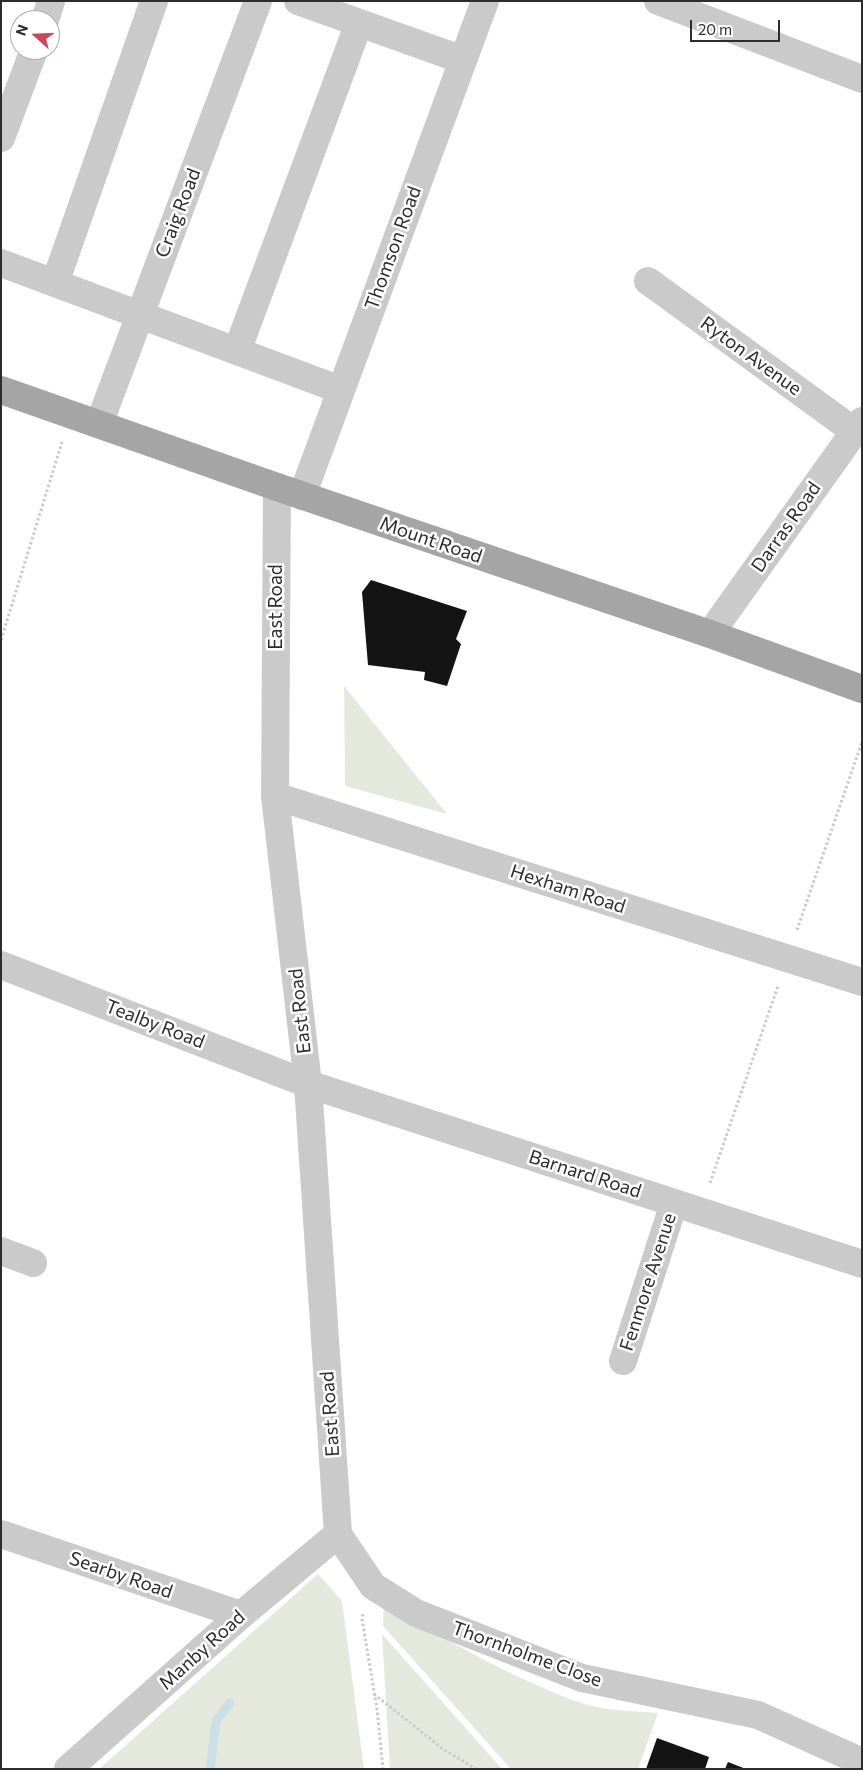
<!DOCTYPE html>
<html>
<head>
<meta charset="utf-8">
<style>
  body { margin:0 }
  #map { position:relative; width:863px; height:1770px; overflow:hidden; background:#fff; font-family:Commissioner,sans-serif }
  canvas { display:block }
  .frame { position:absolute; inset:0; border:2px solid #2d2d2d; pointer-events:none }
  .north { position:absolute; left:10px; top:10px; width:50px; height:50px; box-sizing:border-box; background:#fff; border:1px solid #ababab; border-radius:50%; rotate:290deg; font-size:14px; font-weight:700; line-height:20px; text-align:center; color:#2d2d2d }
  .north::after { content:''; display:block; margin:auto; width:18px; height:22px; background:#cf455e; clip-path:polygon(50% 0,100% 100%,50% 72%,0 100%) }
  .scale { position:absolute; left:690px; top:20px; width:90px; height:22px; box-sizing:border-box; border:2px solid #2d2d2d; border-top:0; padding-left:6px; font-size:15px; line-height:18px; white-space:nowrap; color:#2d2d2d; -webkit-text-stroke:4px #fff; paint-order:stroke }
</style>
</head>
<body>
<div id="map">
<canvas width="863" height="1770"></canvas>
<div class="frame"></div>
<div class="north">N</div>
<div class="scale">20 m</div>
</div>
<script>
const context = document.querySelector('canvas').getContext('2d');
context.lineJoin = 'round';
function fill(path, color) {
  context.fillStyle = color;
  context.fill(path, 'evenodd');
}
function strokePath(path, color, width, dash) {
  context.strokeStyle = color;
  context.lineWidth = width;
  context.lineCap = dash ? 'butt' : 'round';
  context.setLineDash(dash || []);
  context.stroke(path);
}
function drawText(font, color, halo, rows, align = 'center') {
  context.font = font + ' Commissioner,sans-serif';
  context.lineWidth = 5;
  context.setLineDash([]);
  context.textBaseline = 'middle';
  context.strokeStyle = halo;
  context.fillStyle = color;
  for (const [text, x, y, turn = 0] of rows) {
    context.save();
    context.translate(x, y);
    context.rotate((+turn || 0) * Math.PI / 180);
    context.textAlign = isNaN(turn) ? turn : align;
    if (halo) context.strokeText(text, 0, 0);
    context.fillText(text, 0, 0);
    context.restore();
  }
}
fill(new Path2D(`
  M344,686L447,814L345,786Z
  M318,1574L342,1601L364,1769H99Z
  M384,1602C435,1633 485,1663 539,1686C553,1692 568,1699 582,1703C606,1711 633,1711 658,1713L638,1769H511L383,1626Z
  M382,1634L502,1769H390Z`), '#e5e9dd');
strokePath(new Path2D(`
  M210,1769L216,1721L230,1703`), '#cbdfe7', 9);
fill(new Path2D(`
  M371,580L467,611L456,639L461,644L447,686L424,680L425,672L368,665L362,592Z
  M657,1738L709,1757L705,1769H646Z
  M728,1762L746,1769H725Z`), '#141414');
strokePath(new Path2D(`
  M1,640L62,442
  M797,930L862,742
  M710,1183L778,986
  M363,1614L362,1619L377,1709L383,1769
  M374,1694L443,1749L476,1769`), '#cacaca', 3, [2.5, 2.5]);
strokePath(new Path2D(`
  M298,1L463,60
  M658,1L862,79
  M45,20L51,1
  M1,138L34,50
  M1,263L341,390
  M648,281L854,431
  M55,283L154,1
  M237,351L359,23
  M99,424L258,1
  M277,487L275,796L308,1084L338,1534
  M302,496L485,1
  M710,634L862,421
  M275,796L862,982
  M1,965L308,1084L862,1264
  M1,1251L33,1263
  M623,1361L674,1203
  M1,1534L241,1615
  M338,1534L373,1586L416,1613L582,1678L758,1715L862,1762
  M68,1769L241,1615L338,1534`), '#cacaca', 28);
strokePath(new Path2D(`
  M1,390L277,487L710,634L862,689`), '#a5a5a5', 28);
drawText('19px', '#2d2d2d', '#fff', [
  ["Craig Road",178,213,-69],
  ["Thomson Road",393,248,-70],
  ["Ryton Avenue",751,356,36],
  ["Darras Road",786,527,-55],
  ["Mount Road",431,540,19],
  ["East Road",276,607,-90],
  ["Hexham Road",568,889,18],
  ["East Road",300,1011,-96],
  ["Tealby Road",155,1024,21],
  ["Barnard Road",585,1174,18],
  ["Fenmore Avenue",648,1282,-72],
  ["East Road",330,1414,-94],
  ["Searby Road",121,1575,19],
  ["Manby Road",202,1650,-42],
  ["Thornholme Close",527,1654,20]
]);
</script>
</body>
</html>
